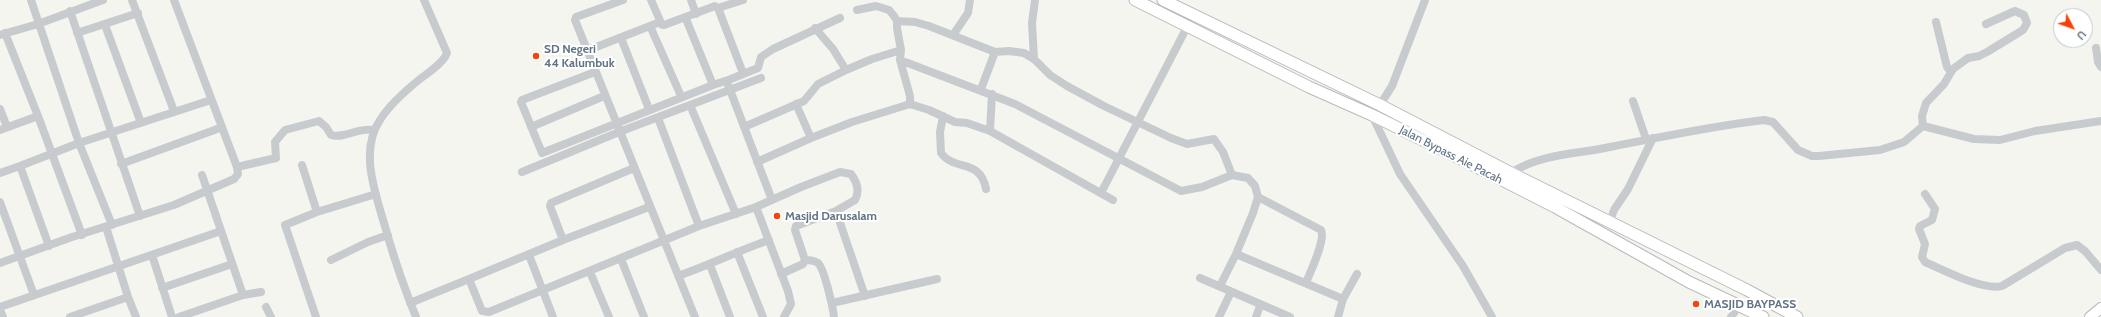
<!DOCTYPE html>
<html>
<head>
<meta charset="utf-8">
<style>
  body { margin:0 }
  #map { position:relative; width:2101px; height:317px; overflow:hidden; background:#f5f5ef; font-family:Cabin,sans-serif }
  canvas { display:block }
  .north { position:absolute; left:2053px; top:8px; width:40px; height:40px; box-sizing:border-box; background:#fff; border:1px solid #bfc7ce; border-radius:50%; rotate:131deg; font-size:11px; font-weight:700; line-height:16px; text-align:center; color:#607484 }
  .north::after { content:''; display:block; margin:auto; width:14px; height:18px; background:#f6430e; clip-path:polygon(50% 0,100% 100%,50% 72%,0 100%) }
</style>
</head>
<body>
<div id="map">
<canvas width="2101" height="317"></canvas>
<div class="north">U</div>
</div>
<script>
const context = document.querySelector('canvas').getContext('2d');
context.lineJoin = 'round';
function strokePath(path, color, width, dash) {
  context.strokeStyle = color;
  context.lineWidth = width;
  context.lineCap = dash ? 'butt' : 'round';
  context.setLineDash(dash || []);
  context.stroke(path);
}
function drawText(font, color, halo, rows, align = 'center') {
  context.font = font + ' Cabin,sans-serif';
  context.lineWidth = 4;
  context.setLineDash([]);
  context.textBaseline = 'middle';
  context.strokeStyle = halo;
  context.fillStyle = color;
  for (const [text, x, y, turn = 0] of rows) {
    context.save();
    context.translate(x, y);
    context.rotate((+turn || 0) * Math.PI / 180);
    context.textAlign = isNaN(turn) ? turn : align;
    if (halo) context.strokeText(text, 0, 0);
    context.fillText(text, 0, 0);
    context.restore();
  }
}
const major = new Path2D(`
  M2090,317L2101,308`);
const highway = new Path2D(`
  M1135,0L1309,87L1372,115L1459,158L1555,207L1689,282L1763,317
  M1163,0L1380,105L1511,173L1747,290L1797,317`);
strokePath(major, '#b8bcbf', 12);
strokePath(highway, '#b7bbbd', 13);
strokePath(new Path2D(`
  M31,0L79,143L112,225
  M132,0L174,111
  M623,0L576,17L575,20L695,317
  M651,0L662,25H664L715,6L718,8L743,73
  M691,0L696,14
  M718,8L743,0
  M70,11L140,216
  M686,19L713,85L725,81L727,82L772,200
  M897,21L915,22L929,26L995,52L1009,51L1024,53L1034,59L1050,75L1067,86L1104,106L1171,138L1187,144L1214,139L1223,152L1232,175
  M1936,22L1947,67L1951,72
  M105,25L141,123
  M650,26L681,96
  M815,28L833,49L846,70
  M5,33L38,116
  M77,33L138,13
  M0,35L38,24L103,0
  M953,35L968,13L970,0
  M621,38L649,109
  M2096,48L2098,62L2101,67
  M586,51L660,22
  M1034,59L1032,23L1035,0
  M900,60L1015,104L1181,191L1202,187L1232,175L1248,178L1255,186L1258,197L1253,213L1236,254L1220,286
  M595,72L522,100L521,102L542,153L713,85
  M726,81L758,68L761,57L773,49L840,18
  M981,89L995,52
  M1633,101L1646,139
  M910,104L929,110L955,122L967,123L990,131L1113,200
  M690,105L736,214
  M1380,105L1392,86L1425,0
  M0,109L7,127
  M1372,115L1400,174L1463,266L1492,317
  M943,116L940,132L941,153C955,172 980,158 986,189
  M658,118L699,226
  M1923,126L1922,116L1926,103L1944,84L1953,69L1968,58L1979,56L1987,52L2023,30L2027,23L2024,15L2015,11L1986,24
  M531,127L604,96
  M744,127L804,101L818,84L846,70L872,59L901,50
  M0,130L38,116L82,235
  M990,131L992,94
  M811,138L852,122L910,104V96L900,60L901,50L897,28V21L894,16L889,10L876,6L857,10
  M757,162L811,138L796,104
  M121,164L220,128
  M302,165L317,212
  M20,166L79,143L211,100
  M237,167L276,158L275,142L285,130L319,121L326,127L331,135C344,139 359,127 373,130
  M634,168L551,203L550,206L563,240L649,207
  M522,172L619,132L761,78
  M0,173L20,166L49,246
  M1511,173C1539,154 1578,154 1610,147C1661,137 1712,126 1764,120L1773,122L1798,150L1812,156H1819L1880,150L1904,142L1923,126L1974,139L2000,140L2035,131L2101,121
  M1101,193L1187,27
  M1925,194L1935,209L1932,220L1920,226L1919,229L1925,244L1922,257L1925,262C1944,270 1983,291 2002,286L2065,248L2077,245L2085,251L2101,270
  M1258,197L1321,230C1326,240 1310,272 1306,283
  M0,202L34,295
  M756,207L788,291L791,304L784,317
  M836,211L865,296
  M1610,221L1614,210L1628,189L1653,138
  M106,227L128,297L136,317
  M737,252L763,317
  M1236,254L1343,299L1338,317
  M152,255L172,317
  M529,255L553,317
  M621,259L644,317
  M331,260L368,242L388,235
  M805,260C810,260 814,260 818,263C824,268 833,307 834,317
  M0,263L72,237L174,205L234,179L238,174L237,167L174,0
  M710,265L730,317
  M590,272L609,317
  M678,276C709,265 738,251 769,240
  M1200,278L1290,317
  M469,279L563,240
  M162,288L232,264
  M243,295L261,292
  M1343,299L1357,274
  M410,303L469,279L482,311L489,312L699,226L756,207L801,187L840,172L851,174C857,182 860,191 855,200L836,211L796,226L795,230L805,260L803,264L781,274
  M832,303L937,279
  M0,307L221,231
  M266,307L271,317
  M0,310L3,317
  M70,317L128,297
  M179,317L243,295L202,175
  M316,317L285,225L317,212L376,194
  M416,317C405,290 396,264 388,237C379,202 357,154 380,120C390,104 405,91 420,79C429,72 439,66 445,57L447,53L444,46L424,0
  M1219,317L1231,292
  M1256,317L1260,306
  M1731,317L1739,306L1736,303`), '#c8cbce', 8);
strokePath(major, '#fff', 10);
strokePath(highway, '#fff', 11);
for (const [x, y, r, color] of [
  [536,56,4,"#f6430e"],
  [777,216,4,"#f6430e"],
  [1696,304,4,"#f6430e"]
]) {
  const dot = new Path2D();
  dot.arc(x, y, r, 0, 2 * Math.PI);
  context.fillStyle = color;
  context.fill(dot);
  strokePath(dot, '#fff', 1.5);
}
drawText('bold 12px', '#607484', '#fff', [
  ["SD Negeri",544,49],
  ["44 Kalumbuk",544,63],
  ["Masjid Darusalam",785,216],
  ["MASJID BAYPASS",1704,304]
], 'left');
drawText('12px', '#607484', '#fff', [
  ["Jalan Bypass Aie Pacah",1451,155,27]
]);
</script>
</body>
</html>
